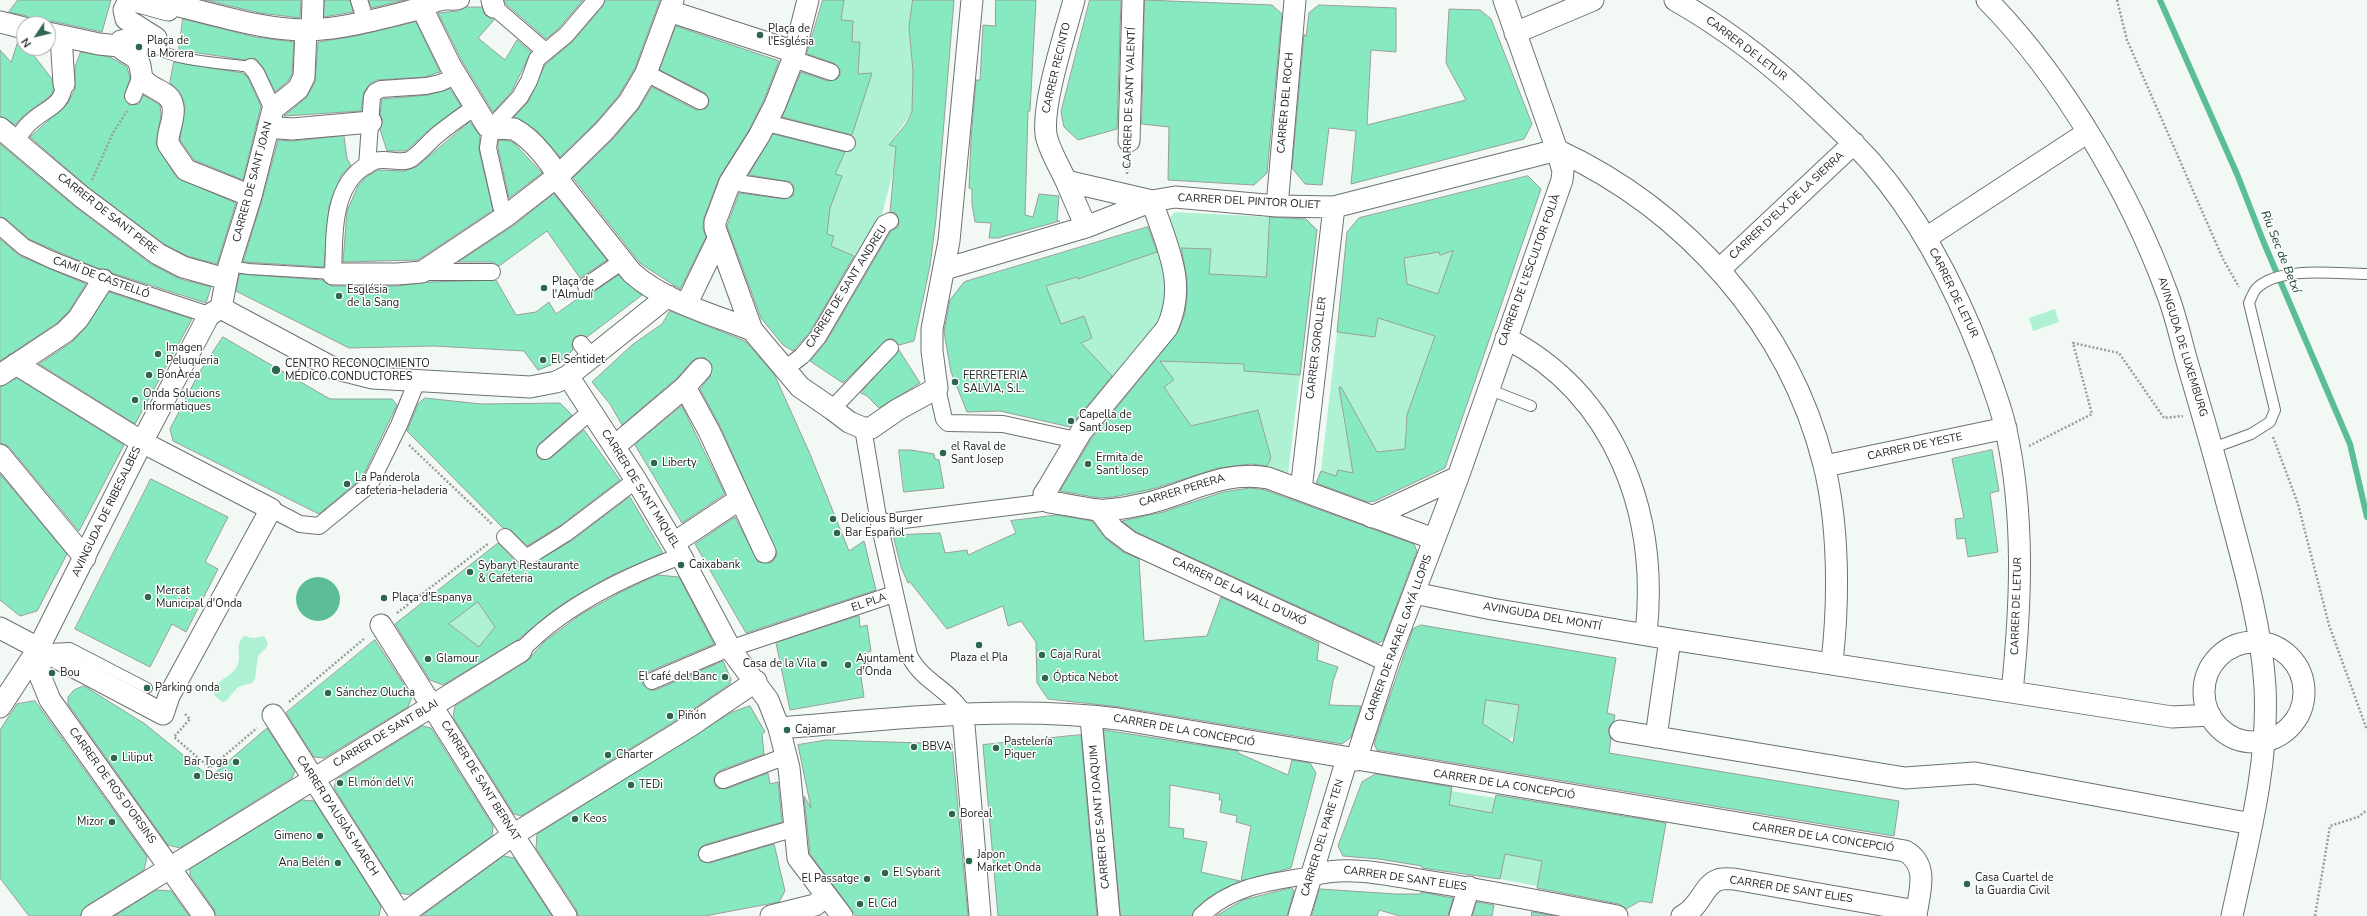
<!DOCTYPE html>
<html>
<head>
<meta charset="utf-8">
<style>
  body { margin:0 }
  #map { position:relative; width:2367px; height:916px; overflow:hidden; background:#f2f9f5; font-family:"Nunito Sans",sans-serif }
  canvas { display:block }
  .north { position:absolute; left:16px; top:16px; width:40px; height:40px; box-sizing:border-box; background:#fff; border:1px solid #a6a7a7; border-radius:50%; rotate:235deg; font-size:11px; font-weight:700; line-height:16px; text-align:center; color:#212422 }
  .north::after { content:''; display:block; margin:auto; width:14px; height:18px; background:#2c664f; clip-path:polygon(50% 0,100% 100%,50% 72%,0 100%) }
</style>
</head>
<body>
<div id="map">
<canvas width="2367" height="916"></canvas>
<div class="north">N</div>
</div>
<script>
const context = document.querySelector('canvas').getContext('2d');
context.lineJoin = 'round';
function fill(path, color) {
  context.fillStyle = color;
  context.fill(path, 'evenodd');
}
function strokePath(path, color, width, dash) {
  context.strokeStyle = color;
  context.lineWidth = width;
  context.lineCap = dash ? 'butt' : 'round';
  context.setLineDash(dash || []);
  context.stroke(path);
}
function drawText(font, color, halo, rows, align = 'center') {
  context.font = font + ' "Nunito Sans",sans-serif';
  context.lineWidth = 3;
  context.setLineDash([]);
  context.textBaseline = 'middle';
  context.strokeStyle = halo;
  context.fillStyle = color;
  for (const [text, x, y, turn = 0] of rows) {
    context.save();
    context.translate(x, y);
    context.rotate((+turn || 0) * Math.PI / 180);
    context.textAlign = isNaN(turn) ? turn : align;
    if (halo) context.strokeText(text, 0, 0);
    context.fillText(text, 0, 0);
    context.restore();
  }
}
fill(new Path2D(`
  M844,0H913L909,27L913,71L912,112L889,145L896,147L894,169L880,222L859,258L831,246L834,236L827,234L829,214L825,205L786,191L787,188L832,202L842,177L835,174L851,139L864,91L866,92L870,79L858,74L860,42H852L853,21H846L841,24Z
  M1427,202L1440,255L1459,249L1478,237L1438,294L1403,326L1435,336L1406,419L1405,448L1432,474L1412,484L1402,449L1390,450L1395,465L1385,468L1354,410L1342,412L1353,473L1338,470L1336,476L1321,471L1337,332L1375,337L1378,316L1342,285L1344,258L1405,266L1404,258L1416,256Z
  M1175,212L1270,217L1266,277L1209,274L1211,249L1177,248L1168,220Z
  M1158,251L1167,276L1162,313L1165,315L1116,380L1098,363L1039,360L1092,338L1084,316L1061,324L1052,302L1039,288L1077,277L1078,279Z
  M2055,309L2059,322L2033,331L2029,318Z
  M1156,353L1176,362H1244V371L1300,375L1288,474L1266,467L1271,458L1258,410L1191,427L1195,442L1186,445L1181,432L1168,437L1172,448L1158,453L1155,442L1139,450L1154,494L1127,499L1126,495L1138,492L1135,479L1125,481L1119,461L1169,416L1176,423L1184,416L1164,387L1174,380L1162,363L1152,370L1147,363Z
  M494,589L482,607L495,627L480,648L449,624Z
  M244,636L253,638L264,636L268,643L266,648L258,656L255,679L252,683L238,687L226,701L222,702L214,695C217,676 231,679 237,666C243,654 233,647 244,636Z
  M1488,683L1521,688L1514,735L1509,740L1489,738L1456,707Z
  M1451,791L1495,798L1492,813L1449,805Z
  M1505,853L1542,861L1537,886L1500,879Z`), '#aff2d3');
fill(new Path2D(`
  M296 599a22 22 0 1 1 44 0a22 22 0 1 1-44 0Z`), '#5bbe96');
strokePath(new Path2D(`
  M2160,0L2237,174L2264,243L2350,444L2367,517`), '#5bbe96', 6);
const building = new Path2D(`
  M18,0H111L102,32L51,21L35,24L27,16L9,12Z
  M205,0H301L300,18L260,13Z
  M325,0H350L353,12L324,17Z
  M369,0H405L372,8Z
  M504,0H583L559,28L546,39L506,4Z
  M605,0H660L635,68L619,95L595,123L560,157L536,130L514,117L528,102L545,65L573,41L603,6Z
  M823,0H844L841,20L853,21L852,42H860L858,74L872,73L852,135L782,117L801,72L828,81L837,79L840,75V70L834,63L807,54Z
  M913,0H954L936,219L930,266L914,341L899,345L893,339H887L843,383L810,361L826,342L891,231L898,227L899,222L896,213L890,212L896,147L889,145L906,124L912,112L913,71L909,27Z
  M996,0H1036L1030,111H1028L1025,215L1033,217L1039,194L1059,196L1057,221H1060L998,238H989L991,223L975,222L972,204V189L969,188L971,139L976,80H980L983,25L995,26Z
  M1090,0H1121L1117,129L1078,140L1064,127L1061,112Z
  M1145,0L1272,5L1282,14L1267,173L1254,185L1168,180L1169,127L1142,124Z
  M1319,5L1396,8V52L1371,50L1367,125L1466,100L1446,63L1449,9L1480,10L1491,19L1532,124L1524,139L1351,184L1356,131L1329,128L1322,185L1305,184L1292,168L1304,34L1306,37L1309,13Z
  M467,7H482L485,15L494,20L478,38L505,60L517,40L531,52L512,91L493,112L461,59L438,13L458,11Z
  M183,19L255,37L294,42L292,74L288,81L275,92L264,69L255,58L245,60L179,50Z
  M416,22L440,72L425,77L377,80L370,84L364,92L361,111L284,116L306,98L315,82L318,42L356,36Z
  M676,26L779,61L764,100L749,130L719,178L704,218L703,228L706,237L680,289L641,264L573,178L613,139L638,110L652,87L696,110L705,109L708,106L709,100L705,93L660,70Z
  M19,39L22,40L24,48H28L52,79L54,89L50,96L23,116L15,125L7,119L0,116V50L11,62Z
  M81,52L110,57L127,67L130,78L124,97L129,105L139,104L143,95L160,105L161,115L156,144L176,177L236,203L217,264L187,256L164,244L89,188L30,137L68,103L75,89V67Z
  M174,62L243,73L248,78L261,106L243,180L194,160L180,140L185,106L180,92L170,83Z
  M450,89L461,106L430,129L406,151H387L380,129L383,121L380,115L382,99L428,95Z
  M470,122L480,136L479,150L493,210L418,260L343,262L347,211L358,186L366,177L378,170L404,171L416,167Z
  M773,134L845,152L835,174L842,176L830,208L827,234L834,236L831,246L854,256L810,332L793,351L783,345L761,318L727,226L739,193L784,199L793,196L794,187L791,182L749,175Z
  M344,136L347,159L351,165L341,176L329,206L324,267L243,262L262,200L278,140L293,141Z
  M499,140L510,141L514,143L542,173L509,198L498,148Z
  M0,144L74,206L151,264L180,279L211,287L206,303L112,273L109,270L100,269L56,251L29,239L6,219L0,217Z
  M1528,176L1541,189L1445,468L1375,501L1368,502L1316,483L1321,471L1336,476L1338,470L1353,473L1339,387H1341L1377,452L1405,449L1407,415L1435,336L1378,318L1375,337L1337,332L1347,232L1359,218ZM1453,251L1438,294L1407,284L1404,258L1439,252L1440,255Z
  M554,194L607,260L580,278L547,231L499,266L492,262H458L513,226Z
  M1270,217L1306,219L1317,230L1300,375L1244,371V364L1160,361L1174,380L1164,387L1191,426L1258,410L1271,458L1267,466L1251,464L1218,468L1156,488L1114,497L1099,498L1060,491L1091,439L1178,332L1185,313L1187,295V278L1181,248L1211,249L1209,274L1266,277Z
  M1148,227L1157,252L1078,279L1077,277L1046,286L1061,324L1084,316L1092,338L1081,343L1112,376L1070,427L1000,411L967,412L951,372L944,332L950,300L964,282Z
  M0,239L20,256L86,284L69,311L57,323L0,361Z
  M240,274L323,280L333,286H397L429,282L496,280L516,315L536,312L549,302L556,314L583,295L591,294L618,275L642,295L587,337L580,335L575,337L572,345L573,350L561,361L538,370L524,351L434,346L349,348L236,291Z
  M109,292L192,319L135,424L39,364L72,342L86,327Z
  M670,311L745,341L774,374L810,454L849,551L864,541L876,590L746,633L695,544L735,517L758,562L770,563L775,559L777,553L720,426L700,389L710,377L712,365L704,357L692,361L677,378L622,425L610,404L592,382L632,345L662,324Z
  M223,337L330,399H392L397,405L362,478L319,514L173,441L170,429L199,373Z
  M899,350L920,383L879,408L867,396L861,393Z
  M17,378L124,445L79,531L9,447L0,443V387Z
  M425,398L481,404L560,403L572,415L539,444L536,452L538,457L542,460L551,458L584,430L620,480L561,525L527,546L511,530L503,528L407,431L418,404Z
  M682,406L725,494L682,523L635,445Z
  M899,450H911L934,454L935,459L939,460L944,488L904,492Z
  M1992,450L1999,491L1990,493L1998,552L1968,557L1965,538L1957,539L1955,519L1964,518L1952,459Z
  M0,474L67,554L37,611L20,616L0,600Z
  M151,479L228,517L205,562L218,569L186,632L172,624L150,667L75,629Z
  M1251,488L1265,490L1414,544L1417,551L1383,641L1378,643L1136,532L1122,521L1163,512L1223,492Z
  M630,497L663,553L612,575L570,599L550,613L519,639L443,685L430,680L395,624L498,543L519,565L527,567L571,541ZM478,602L495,627L479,647L449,624Z
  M1057,515L1092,521L1106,539L1123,552L1139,559L1144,641L1207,636L1221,597L1319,643L1317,660L1338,667L1333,681L1329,705L1361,706L1351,737L1342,744L1120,707L1048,699L1037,683L1036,642L1021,621L1008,626L1003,606L947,629L910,582L908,583L901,567L893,535L940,533L945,553L967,550L968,555L1016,533L1011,521Z
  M658,575L679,577L714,644L648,672L643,679V685L650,690H656L723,661L731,679L730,684L683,716L521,816L514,814L453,717L455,706L527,661L544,642L580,615L621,592Z
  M859,616L860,627L867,625L871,651L866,653L869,668L860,670L864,697L790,710L776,643Z
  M1421,625L1616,658L1607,713L1615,715L1614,721L1608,729L1611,739L1609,753L1899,801L1894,836L1377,750L1374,744L1386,707L1413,629ZM1486,700L1519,705L1513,743L1483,724Z
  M375,640L412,697L408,707L324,758L314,757L286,713Z
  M84,686L145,724L210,777L267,728L295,771L292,778L180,848L168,845L68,704V697L74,690Z
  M35,701L147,857L144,870L86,906L80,916H29L0,878V730L17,704Z
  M750,706L765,732L762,734L764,754L719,771L714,778V783L717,788L726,789L768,773L770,784L778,782L782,822L704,845L700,848L698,856L701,861L710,863L774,844L785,891L779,902L705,916H578L576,909L536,848L537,834L730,713Z
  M423,726L431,728L493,826L492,836L410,895L400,893L334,788L336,780Z
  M1104,730L1238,751V753L1288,775L1292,760L1310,763L1316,773L1291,868L1241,881L1251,826L1236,822L1237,816L1220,812L1222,800H1219L1220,794L1170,785L1169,827L1184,829L1183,838L1207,842L1201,872L1240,881L1208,898L1195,909L1192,916H1121Z
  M1081,735L1097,916H998L983,745Z
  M827,740L952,744L968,916H856L810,854L804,796L811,808L798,745Z
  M1376,774L1452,787L1449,805L1492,813L1496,795L1666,823L1652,903L1640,901L1626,909L1619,904L1537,888L1542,861L1505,854L1500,879L1422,868V866L1379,859L1343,856L1338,846L1362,782Z
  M302,800L314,801L381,906L379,916H216L214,909L190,875V869Z
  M504,856L514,858L552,916H422Z
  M1292,888L1294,891L1287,916H1216L1243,900Z
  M1320,889L1396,894H1421V892L1453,898L1448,916H1400L1379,910L1377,916H1312Z
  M156,890L171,891L189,916H115Z
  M1477,902L1494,905L1492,916H1473Z
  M1532,912L1544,914L1554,916H1532Z`);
fill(building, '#87e9bf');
strokePath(building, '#989e9b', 1);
const service = new Path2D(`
  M151,44C170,62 225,63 251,67
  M229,266L249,269L333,274
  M1488,389L1531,406
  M2213,448L2251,434L2270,422L2275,410L2249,303C2251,298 2254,290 2258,287C2282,266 2336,274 2367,274
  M48,649L70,648L147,688`);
const pedestrian = new Path2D(`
  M359,0L366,22
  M494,7L545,51
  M422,8C430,7 434,3 442,2C450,0 453,4 461,0
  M793,59L831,72
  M251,67L256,73L273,109
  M646,73L700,101
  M133,96L141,76
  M767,123L847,143
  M16,141C21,134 25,126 32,121C46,108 63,106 64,84
  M367,166L372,97L375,92L381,89L426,86L440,83L456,76
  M731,182L785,190
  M506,216L501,206L488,148L491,128L520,97L529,81L537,59L566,35L596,0
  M0,226L24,247L52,260L103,280L209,315
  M422,272H492
  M333,274C335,234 330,179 375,161C387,157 401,165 411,159C420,153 428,143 436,136C448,126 462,116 475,107
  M586,286L621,262
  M581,344L592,358
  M785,369L802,356L818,337L884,224L890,221
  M937,388L944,419L948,423L1003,424L1076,440
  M832,409L890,348
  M863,428L879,523
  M545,451L591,411
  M271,509L300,524L319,526L370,484L399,425L417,381
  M505,537L526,558L566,533L636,480
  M521,651C563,606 624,577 681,556
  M652,681L720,652L894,594
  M963,713C950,689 921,681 909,655L879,523L1049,502
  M723,780L786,756
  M707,854L795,828
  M1201,916C1232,885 1272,882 1312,875`);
const minor = new Path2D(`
  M163,0L170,4L171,7L168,10L135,1L127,4L124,10L126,19L156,38L154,43L151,44L130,39L121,41L119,46C124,53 134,54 138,61C143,68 138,77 147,83C156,91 171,92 173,107C175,120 167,132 168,144L186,170L251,196
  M492,0L494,7
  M808,0L793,59L775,105L759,136L730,182L715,222V228L752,330L800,387L832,409L849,422L863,428H871L897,410L937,388L932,351V329L949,241L972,0
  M1074,0C1066,31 1039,111 1047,139C1051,153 1060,168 1066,181L1152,201
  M1675,0C1726,29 1774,66 1816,107C1835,125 1854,143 1871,162C1921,219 1956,289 1983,359C1991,382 2001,406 2006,430C2025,516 2021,605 2012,692
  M1987,0C2062,76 2131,194 2167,293C2176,316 2181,341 2188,365C2200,406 2212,447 2223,488C2240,553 2261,620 2265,687C2269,764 2248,841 2232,916
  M170,4C216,14 264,31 311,30C349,28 386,17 422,8L450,65L487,126L491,128L514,129C533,139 555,167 563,186L632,273C665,302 712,314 752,330
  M669,11L795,52
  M0,22L24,28
  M312,30L313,0
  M48,33L99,44L119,46
  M1515,33L1593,0
  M61,36L64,84
  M268,127L292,129L371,122
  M0,128L82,197L158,254L183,267L226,279
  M1129,141L1133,0
  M1066,181L1086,227
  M1152,201C1166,245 1188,283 1167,328L1081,432L1048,488L1044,494L1045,499L1049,502C1065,504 1082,508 1098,510C1112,511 1130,507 1144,504C1186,495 1223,469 1268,478L1434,539
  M1277,206L1295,0
  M1926,238L2088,132
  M945,269L1086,227L1152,201L1175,197L1277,206L1334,207L1557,150C1686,210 1789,325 1824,465C1839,526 1839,601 1832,662
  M1720,269L1854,143
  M333,274H397L422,272L506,216L559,175L604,131L629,102L646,73L673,0
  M687,303L718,239
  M221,308L229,266L251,196L273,109L298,89L304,77L306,30
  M1506,338C1617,396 1659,515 1646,634
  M0,375L65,332L78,319L103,280
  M568,376L636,480L681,556L731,650L768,700L779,728L789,768L798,858L842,916
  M685,387L709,431L765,552
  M615,446L685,387L701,369
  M0,455L85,558
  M1825,466L2006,428
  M1301,490L1334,207
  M1099,510L1113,529L1130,542L1388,661
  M1372,517L1458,477
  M674,543L740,499
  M1414,593L1492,609L1670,639L2172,717L2210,715
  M381,625L513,835L566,916
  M0,628L163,714L169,696L271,509L142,442L16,364
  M2204 692a50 50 0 1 1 100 0a50 50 0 1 1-100 0Z
  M38,649L41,678L50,700L204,916
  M0,707L38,649L142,442L209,315L221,308L333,368L373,378L530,387L556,382L568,376L668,296
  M963,713L980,916
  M273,715L401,916
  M1091,718L1109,916
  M779,728C892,719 1005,705 1118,719L1905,851C1930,865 1919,892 1916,916
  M1620,731L1905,778L1975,773L2252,824
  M1656,737L1670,639
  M1356,760L1388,661L1458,477L1562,180L1563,171L1557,150L1504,0
  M1312,875C1350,865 1389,875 1426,881C1490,891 1554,904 1617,916
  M92,916L521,651
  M401,916L513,835L690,726L756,681
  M771,916L815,905L826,896
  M1299,916L1347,759
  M1460,916L1469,887
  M1682,916C1700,908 1704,884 1718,880C1722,878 1729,879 1734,879L1916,911`);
strokePath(service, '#6d7270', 12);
strokePath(pedestrian, '#6d7270', 18);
strokePath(minor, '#6d7270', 23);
strokePath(new Path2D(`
  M2117,0L2127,40L2223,259L2239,287
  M1127,174L1128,161
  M92,180L113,133L127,111
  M2273,437L2298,504L2329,625L2367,730
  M409,445L493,525
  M2029,446L2092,414L2073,343L2119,353L2164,418L2183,416
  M397,613L489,543
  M289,702L365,638
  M185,714L190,719L174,737L210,768L257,728
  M2315,916L2330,826L2358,817L2367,810`), '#999e9b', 2.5, [2, 2]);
strokePath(service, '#fff', 10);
strokePath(pedestrian, '#fff', 16);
strokePath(minor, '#fff', 21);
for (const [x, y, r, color] of [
  [760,35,4,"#2c664f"],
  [139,47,4,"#2c664f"],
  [544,288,4,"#2c664f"],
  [339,296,4,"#2c664f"],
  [158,354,4,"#2c664f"],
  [543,360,4,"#2c664f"],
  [276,370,5,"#2c664f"],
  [149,375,4,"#2c664f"],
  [955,382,4,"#2c664f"],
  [135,400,4,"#2c664f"],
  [1071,421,4,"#2c664f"],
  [943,453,4,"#2c664f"],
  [654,463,4,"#2c664f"],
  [1088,464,4,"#2c664f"],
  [347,484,4,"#2c664f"],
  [833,519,4,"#2c664f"],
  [837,533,4,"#2c664f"],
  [681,565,4,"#2c664f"],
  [470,572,4,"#2c664f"],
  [148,597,4,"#2c664f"],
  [384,598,4,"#2c664f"],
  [979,645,4,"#2c664f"],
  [1042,655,4,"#2c664f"],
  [428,659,4,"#2c664f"],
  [824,664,4,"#2c664f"],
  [848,665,4,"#2c664f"],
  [52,673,4,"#2c664f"],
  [725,677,4,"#2c664f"],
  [1045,678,4,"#2c664f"],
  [147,688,4,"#2c664f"],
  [328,693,4,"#2c664f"],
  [670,716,4,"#2c664f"],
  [787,730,4,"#2c664f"],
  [914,747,4,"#2c664f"],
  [996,748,4,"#2c664f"],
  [608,755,4,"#2c664f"],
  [114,758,4,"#2c664f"],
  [236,762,4,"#2c664f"],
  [197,776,4,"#2c664f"],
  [340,783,4,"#2c664f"],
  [631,785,4,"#2c664f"],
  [952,814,4,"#2c664f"],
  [575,819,4,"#2c664f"],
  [112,822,4,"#2c664f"],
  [320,836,4,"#2c664f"],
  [969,861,4,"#2c664f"],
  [338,863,4,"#2c664f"],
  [885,873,4,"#2c664f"],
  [867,879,4,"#2c664f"],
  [1967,884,4,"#2c664f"],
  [860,904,4,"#2c664f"]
]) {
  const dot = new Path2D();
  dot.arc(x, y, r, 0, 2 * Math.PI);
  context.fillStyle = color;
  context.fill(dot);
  strokePath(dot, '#fff', 1.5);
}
drawText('11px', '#212422', '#fff', [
  ["Plaça de",768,29],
  ["l'Església",768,42],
  ["Plaça de",147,41],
  ["la Morera",147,54],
  ["Plaça de",552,282],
  ["l'Almudí",552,295],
  ["Església",347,290],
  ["de la Sang",347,303],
  ["Imagen",166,348],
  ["Peluqueria",166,361],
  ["El Sentidet",551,360],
  ["CENTRO RECONOCIMIENTO",285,364],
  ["MÉDICO CONDUCTORES",285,377],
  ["BonÀrea",157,375],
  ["FERRETERIA",963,376],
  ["SALVIA, S.L.",963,389],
  ["Onda Solucions",143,394],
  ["Informatiques",143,407],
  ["Capella de",1079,415],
  ["Sant Josep",1079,428],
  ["el Raval de",951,447],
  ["Sant Josep",951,460],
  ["Ermita de",1096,458],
  ["Sant Josep",1096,471],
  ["Liberty",662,463],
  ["La Panderola",355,478],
  ["cafeteria-heladeria",355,491],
  ["Delicious Burger",841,519],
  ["Bar Español",845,533],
  ["Caixabank",689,565],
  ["Sybaryt Restaurante",478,566],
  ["& Cafeteria",478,579],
  ["Mercat",156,591],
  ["Municipal d'Onda",156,604],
  ["Plaça d'Espanya",392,598],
  ["Caja Rural",1050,655],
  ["Plaza el Pla",979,658,"center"],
  ["Glamour",436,659],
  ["Ajuntament",856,659],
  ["d'Onda",856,672],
  ["Casa de la Vila",816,664,"right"],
  ["Bou",60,673],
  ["El café del Banc",717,677,"right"],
  ["Óptica Nebot",1053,678],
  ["Parking onda",155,688],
  ["Sánchez Olucha",336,693],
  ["Piñón",678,716],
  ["Cajamar",795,730],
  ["Pastelería",1004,742],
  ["Piquer",1004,755],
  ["BBVA",922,747],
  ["Charter",616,755],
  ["Liliput",122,758],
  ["Bar Toga",228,762,"right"],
  ["Desig",205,776],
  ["El món del Vi",348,783],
  ["TEDi",639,785],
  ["Boreal",960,814],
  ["Keos",583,819],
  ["Mizor",104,822,"right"],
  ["Gimeno",312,836,"right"],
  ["Japon",977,855],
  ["Market Onda",977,868],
  ["Ana Belén",330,863,"right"],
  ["El Sybarit",893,873],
  ["Casa Cuartel de",1975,878],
  ["la Guardia Civil",1975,891],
  ["El Passatge",859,879,"right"],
  ["El Cid",868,904]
], 'left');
drawText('11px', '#212422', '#fff', [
  ["CARRER DE LETUR",1746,49,37],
  ["CARRER RECINTO",1057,68,-77],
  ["CARRER DE SANT VALENTÍ",1130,98,-88],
  ["CARRER DEL ROCH",1286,103,-85],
  ["CARRER DE SANT JOAN",253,182,-75],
  ["CARRER DEL PINTOR OLIET",1249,202,3],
  ["CARRER D'ELX DE LA SIERRA",1787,206,-43],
  ["CARRER DE SANT PERE",107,214,38],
  ["CARRER DE L'ESCULTOR FOLIÀ",1530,270,-70],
  ["CAMÍ DE CASTELLÓ",101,278,20],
  ["CARRER DE SANT ANDREU",847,287,-58],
  ["CARRER DE LETUR",1953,293,64],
  ["AVINGUDA DE LUXEMBURG",2182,347,73],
  ["CARRER SOROLLER",1317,348,-83],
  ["CARRER DE YESTE",1915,447,-12],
  ["CARRER DE SANT MIQUEL",640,489,58],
  ["CARRER PERERA",1182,491,-17],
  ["AVINGUDA DE RIBESALBES",107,512,-64],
  ["CARRER DE LA VALL D'UIXÓ",1239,592,25],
  ["EL PLA",869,603,-19],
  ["CARRER DE LETUR",2017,606,-88],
  ["AVINGUDA DEL MONTÍ",1542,617,10],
  ["CARRER DE RAFAEL GAYÁ LLOPIS",1399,638,-70],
  ["CARRER DE LA CONCEPCIÓ",1184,731,10],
  ["CARRER DE SANT BLAI",386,734,-31],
  ["CARRER DE SANT BERNAT",480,781,58],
  ["CARRER DE LA CONCEPCIÓ",1504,785,9],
  ["CARRER DE ROS D'ORSINS",112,786,54],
  ["CARRER D'AUSIÀS MARCH",337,816,57],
  ["CARRER DE SANT JOAQUIM",1100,817,-95],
  ["CARRER DEL PARE TEN",1323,838,-73],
  ["CARRER DE LA CONCEPCIÓ",1823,838,9],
  ["CARRER DE SANT ELIES",1405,879,8],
  ["CARRER DE SANT ELIES",1791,890,9]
]);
drawText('italic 12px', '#0f3b2b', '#fff', [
  ["Riu Sec de Betxí",2280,252,68]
]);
</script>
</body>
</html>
